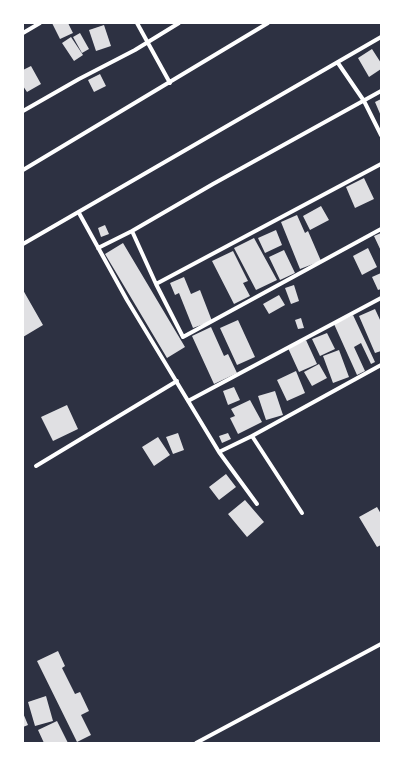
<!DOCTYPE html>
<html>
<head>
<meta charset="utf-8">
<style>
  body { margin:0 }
  #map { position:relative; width:404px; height:766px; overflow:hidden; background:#2d3142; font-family:Inter,sans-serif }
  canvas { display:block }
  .frame { position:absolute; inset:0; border:24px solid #fff; pointer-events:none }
</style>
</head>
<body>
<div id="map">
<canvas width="404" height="766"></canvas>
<div class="frame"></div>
</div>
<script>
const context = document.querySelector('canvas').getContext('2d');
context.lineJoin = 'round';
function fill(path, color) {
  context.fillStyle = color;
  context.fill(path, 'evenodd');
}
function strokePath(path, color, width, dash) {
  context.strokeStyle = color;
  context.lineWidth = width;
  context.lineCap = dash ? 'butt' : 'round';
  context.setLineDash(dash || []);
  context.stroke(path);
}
fill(new Path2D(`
  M52,23H68L73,33L60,39Z
  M104,25L111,46L96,51L89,30Z
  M80,33L89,49L82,53L73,37Z
  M71,37L83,55L74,61L62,43Z
  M372,49L381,63V69L369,77L358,58Z
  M31,66L41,84L27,92L23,86V70Z
  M100,74L106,86L94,92L88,80Z
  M381,99V116L375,102Z
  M364,178L374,199L355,208L346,187Z
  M321,206L329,220L310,230L303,216Z
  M297,215L305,233L308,231L321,261L300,269L281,222Z
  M105,225L109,234L101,237L98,228Z
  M276,230L282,245L265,253L258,238Z
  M381,233V251L374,236Z
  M254,238L277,280L256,290L234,248Z
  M123,243L185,347L167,358L105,254Z
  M368,248L377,267L362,275L353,256Z
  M284,250L295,273L280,280L269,257Z
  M233,251L248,281L243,283L250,296L234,304L212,261Z
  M381,273V289L378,290L372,277Z
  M184,277L191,294L200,290L212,321L193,328L179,293L175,295L170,283Z
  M294,285L299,301L291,304L285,288Z
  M23,290L43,325L23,337Z
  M279,295L285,305L269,314L263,304Z
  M375,309L381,322V351L375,353L359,316Z
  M353,315L375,362L371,364L361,343L354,347L365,371L357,375L334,324Z
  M301,318L304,328L298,329L295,320Z
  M238,320L255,357L237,365L220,328Z
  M211,327L224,356L228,354L237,373L214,384L192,336Z
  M327,333L335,349L320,356L312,339Z
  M306,340L317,364L299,372L288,348Z
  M339,350L349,377L333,383L323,356Z
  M319,364L327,378L312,386L304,372Z
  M296,371L305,393L287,401L277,380Z
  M234,387L240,400L228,405L223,391Z
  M275,391L283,415L266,420L258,396Z
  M250,400L262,422L238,434L230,418L235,416L231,409Z
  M67,405L78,429L53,441L41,417Z
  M178,433L184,450L173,454L166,437Z
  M228,433L231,439L222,443L219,436Z
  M158,437L170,455L154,466L142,447Z
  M226,474L236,487L219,500L209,487Z
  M245,500L264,522L247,537L228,514Z
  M377,507L381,514V545L377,547L359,517Z
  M58,651L65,666L62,668L75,694L80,692L89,711L81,715L91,735L77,742L37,661Z
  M46,696L53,721L35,726L28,702Z
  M23,713L28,725L23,727Z
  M57,721L68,743H44L38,730Z`), '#e0e0e3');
strokePath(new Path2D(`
  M137,23L170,83
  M23,33L40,23
  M338,63L364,101L381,135
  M23,111L79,79L135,50L179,23
  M23,170L268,23
  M79,213L127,300L219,452L252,436L381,365
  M132,231L156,284L381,164
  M23,244L381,37
  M98,248L132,231L213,184L381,91
  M156,284L183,337L381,229
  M188,401L381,298
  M252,436L302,513
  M219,452L257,504
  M36,466L177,381
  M196,743L381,644`), '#fff', 4);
</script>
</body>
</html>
